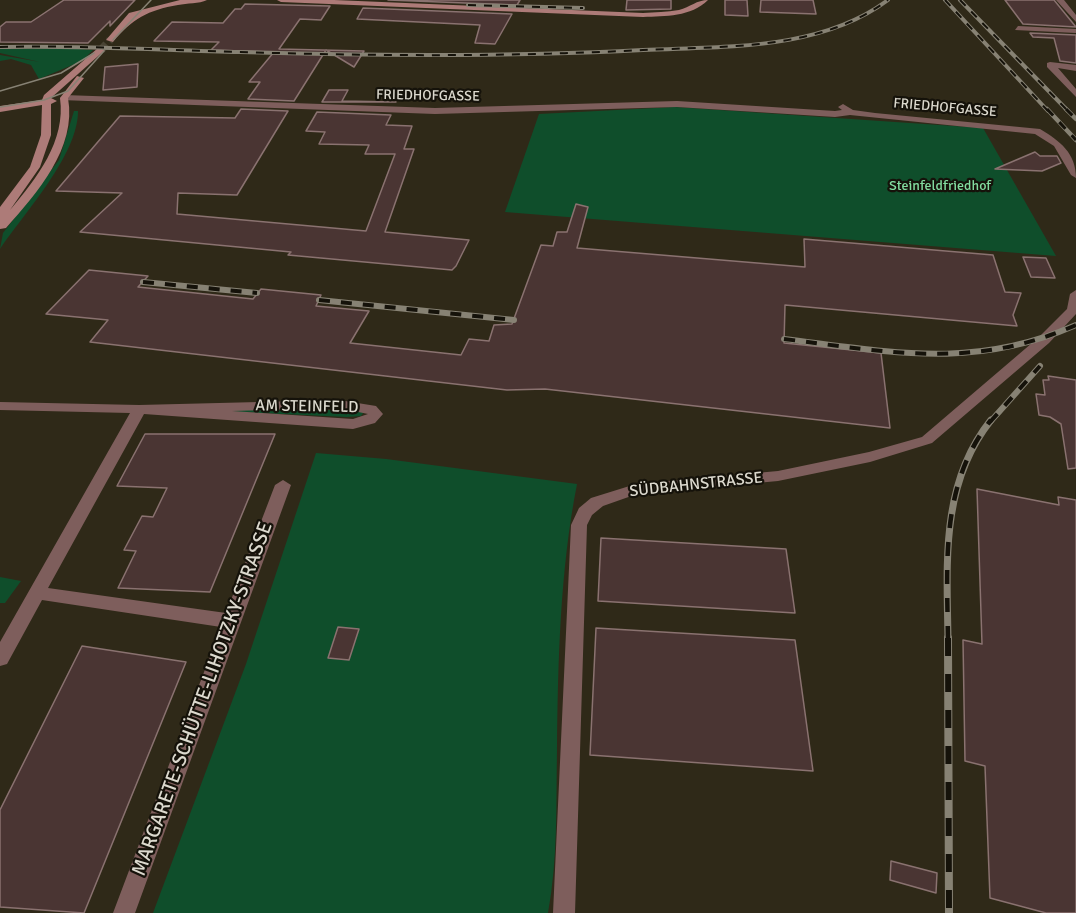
<!DOCTYPE html>
<html>
<head>
<meta charset="utf-8">
<style>
  body { margin:0 }
  canvas { display:block; background:#2f2918 }
</style>
</head>
<body>
<canvas width="1076" height="913"></canvas>
<script>
const context = document.querySelector('canvas').getContext('2d');
context.lineJoin = 'round';
function fill(path, color) {
  context.fillStyle = color;
  context.fill(path, 'evenodd');
}
function strokePath(path, color, width, dash) {
  context.strokeStyle = color;
  context.lineWidth = width;
  context.lineCap = dash ? 'butt' : 'round';
  context.setLineDash(dash || []);
  context.stroke(path);
}
function drawText(font, color, halo, rows, align = 'center') {
  context.font = font + ' Signika,sans-serif';
  context.lineWidth = 4.5;
  context.setLineDash([]);
  context.textBaseline = 'middle';
  context.strokeStyle = halo;
  context.fillStyle = color;
  for (const [text, x, y, turn = 0] of rows) {
    context.save();
    context.translate(x, y);
    context.rotate((+turn || 0) * Math.PI / 180);
    context.textAlign = isNaN(turn) ? turn : align;
    if (halo) context.strokeText(text, 0, 0);
    context.fillText(text, 0, 0);
    context.restore();
  }
}
fill(new Path2D(`
  M65,48L93,50L82,61L39,79L31,65L11,59L0,61V55L40,62L0,53V49Z
  M675,107L983,128L1056,256L505,212L539,114Z
  M74,111H78C78,155 25,212 0,249L3,233L59,160Z
  M197,410H358L364,412L361,416L347,417Z
  M316,453L386,459L577,484C560,570 558,661 557,749C556,804 558,859 548,913H153L246,664Z
  M0,577L21,581L5,603H0Z`), '#0f4e2b');
const building = new Path2D(`
  M64,0H135L110,26V21L88,43L0,42V27L6,22H31Z
  M388,0H520L517,5Z
  M627,0H671V9L626,10Z
  M725,0H747L748,16L725,15Z
  M761,0H813L816,14L760,12Z
  M1005,0H1054L1076,27L1023,24Z
  M245,4L330,6L321,20L300,19L279,49L364,51L354,67L326,50L294,101L248,99L260,82H249L274,52L211,50L219,42L154,41L172,22L223,23L235,9H241Z
  M363,8L512,14L495,44L475,43L480,25L357,19Z
  M1030,33L1076,35V63L1060,61L1054,38L1033,37Z
  M138,64L137,87L103,90L105,67Z
  M329,90H348L342,101L396,102H322Z
  M241,109L288,111L237,195L178,193L177,214L366,231L395,154H365L369,145L319,144L325,132L306,131L317,112L391,115L386,125L412,126L404,149H414L385,232L469,240L456,266L452,270L288,255L291,252L80,232L122,193L56,191L120,116L235,118Z
  M1035,152L1040,156H1057L1061,163L1042,171L995,169Z
  M576,204L588,207L577,248L805,267L804,239L993,255L1005,292L1021,293L1013,315L1017,326L785,305L784,343L881,353L890,428L545,389L507,390L90,342L108,320L46,314L89,270L148,276L138,287L253,299L261,289L321,295L316,306L369,311L350,343L461,355L469,339L489,341L494,325L512,324L541,245L553,246L557,232H567Z
  M1023,257L1046,258L1055,278L1031,277Z
  M1048,376L1076,380V468L1068,469L1061,424L1050,417L1039,415L1036,394L1045,395L1043,380H1049Z
  M145,434H275L210,592L118,588L136,551L124,550L142,516L153,517L167,488L117,486Z
  M977,489L1059,505L1058,497L1076,500V913H1046L990,898L985,766L965,761L963,640L982,644Z
  M601,538L786,549L795,613L598,601Z
  M338,627L359,629L349,660L328,658Z
  M596,628L795,640L813,771L590,755Z
  M82,646L186,662L84,913L0,907V810Z
  M891,861L937,873L936,893L890,880Z`);
fill(building, '#4a3533');
strokePath(building, '#8a7270', 1.5);
strokePath(new Path2D(`
  M101,50L110,40`), '#494333', 8, [8, 4]);
fill(new Path2D(`
  M1056,0H1064L1076,15V22Z
  M1018,26L1076,29V33L1015,30Z
  M1050,62L1076,65V71L1058,68L1076,89V97L1047,67V63Z
  M64,95L435,108L677,101L835,111L842,110L838,107L843,104L853,110L875,113L1040,129C1060,141 1076,153 1076,178L1071,175L1054,146L1035,134L850,115L835,117L677,107L435,114L61,100L60,98Z
  M1076,290V314L1049,343L932,443L870,462L778,481L637,494L603,506L592,515L587,525L575,913H553L571,525L579,508L591,498L636,484L778,471L869,452L922,437L1039,337L1067,309L1070,294Z
  M339,400L376,406L383,414L375,423L353,429L144,414L48,588L226,613L275,485L283,480L291,485L135,913H113L221,627L42,600L7,664L0,666V642L130,413L0,410V402L139,405ZM339,408L368,414L353,419L232,411Z`), '#7e5e5c');
fill(new Path2D(`
  M180,0H207C199,4 187,3 178,5C148,10 132,19 113,42L106,40L129,13Z
  M277,0H334L643,13C655,12 667,12 679,10C690,7 697,0 708,0C691,17 665,16 643,17L281,2Z
  M98,48L105,50L51,98L57,101L51,104V135L40,167L10,210C37,178 66,141 60,98L77,76L84,78L68,98C77,148 37,193 6,228L0,229V207L30,167L41,135L42,105L0,112V106L42,100L44,95Z`), '#ad7b78');
strokePath(new Path2D(`
  M113,40L151,0
  M0,91L61,73L94,53
  M0,107L44,100L68,91L104,51`), '#878274', 1.5);
const railFar4 = new Path2D(`
  M945,0L1048,111
  M960,0L1068,111
  M468,5L583,8
  M0,47C80,45 160,50 240,52C375,56 509,57 643,50C725,46 820,51 888,0`);
const railFar3 = new Path2D(`
  M1047,109L1076,140
  M1066,109L1076,119`);
const railFar2 = new Path2D(`
  M143,282L257,293
  M319,300L514,320
  M784,339C890,352 974,370 1076,325
  M990,422L1040,366`);
const railFar1 = new Path2D(`
  M948,640C947,563 940,484 991,420`);
const rail = new Path2D(`
  M948,638L949,913`);
strokePath(railFar4, '#878274', 4);
strokePath(railFar3, '#878274', 4.5);
strokePath(railFar2, '#878274', 6);
strokePath(railFar1, '#878274', 7);
strokePath(rail, '#878274', 8);
strokePath(railFar4, '#15120a', 2, [8]);
strokePath(railFar3, '#15120a', 3, [9]);
strokePath(railFar2, '#15120a', 4, [11]);
strokePath(railFar1, '#15120a', 4.5, [14]);
strokePath(rail, '#15120a', 6, [18]);
drawText('14px', '#dcd9ce', '#15120a', [
  ["FRIEDHOFGASSE",428,96,1],
  ["FRIEDHOFGASSE",945,108,5]
]);
drawText('14px', '#83dda0', '#15120a', [
  ["Steinfeldfriedhof",940,186]
]);
drawText('16px', '#dcd9ce', '#15120a', [
  ["AM STEINFELD",307,407,1],
  ["SÜDBAHNSTRASSE",696,485,-6]
]);
drawText('20px', '#dcd9ce', '#15120a', [
  ["MARGARETE-SCHÜTTE-LIHOTZKY-STRASSE",203,699,-70]
]);
</script>
</body>
</html>
